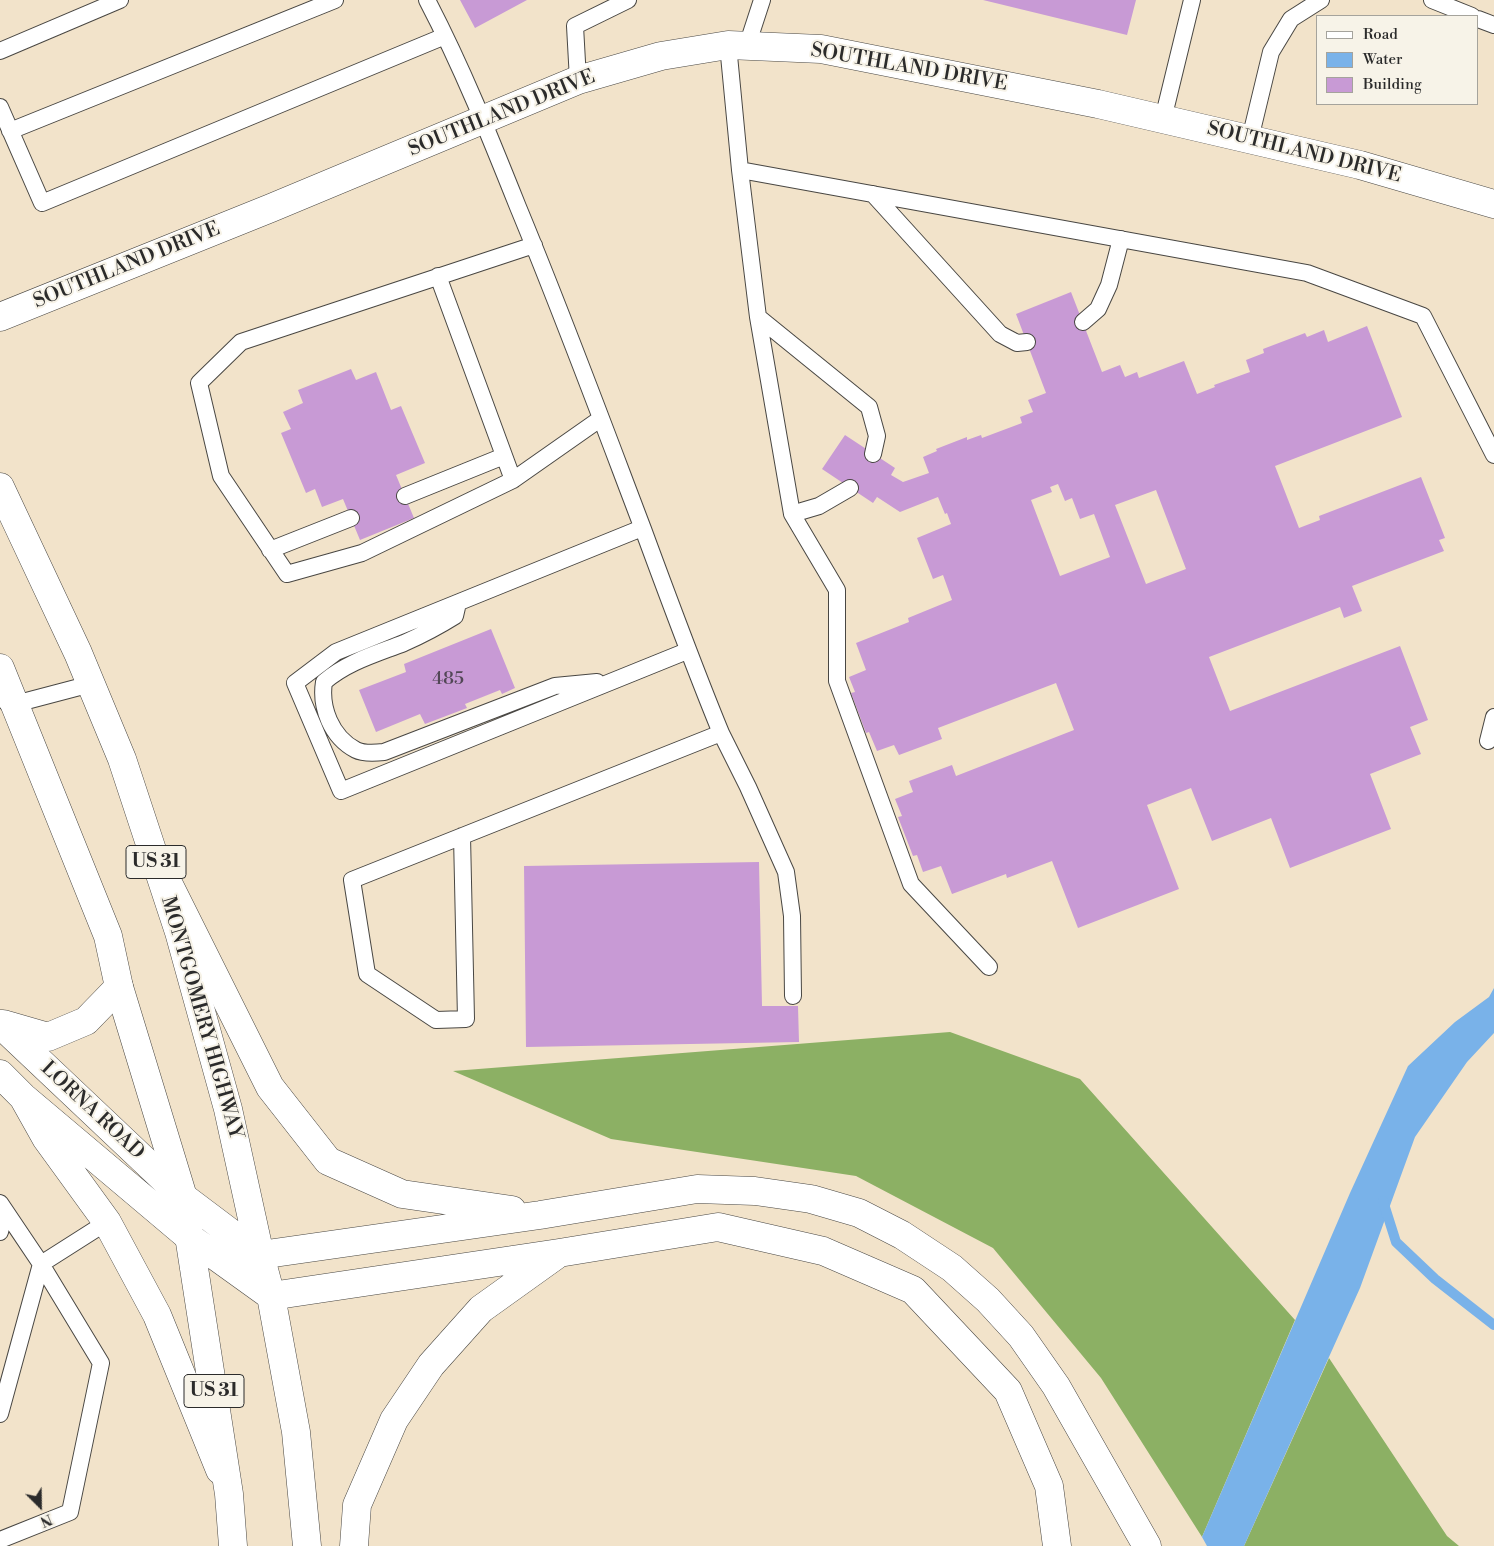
<!DOCTYPE html>
<html>
<head>
<meta charset="utf-8">
<style>
  body { margin:0 }
  #map { position:relative; width:1494px; height:1546px; overflow:hidden; background:#f2e3ca; font-family:"Libre Bodoni",serif }
  canvas { display:block }
  .legend { position:absolute; left:1316px; top:15px; width:162px; height:90px; box-sizing:border-box; background:#f7f3e8; border:1px solid #a5a39c; margin:0; padding:6px 9px; list-style:none; font-size:15px; color:#2b2b2b }
  .legend li { display:flex; align-items:center; gap:10px; height:25px }
  .legend b { width:25px; border:1px solid #a5a39c }
  .north { position:absolute; left:15px; top:1481px; width:50px; height:50px; -webkit-text-stroke:4px #f7f3e8; paint-order:stroke; rotate:157deg; font-size:14px; font-weight:700; line-height:20px; text-align:center; color:#2b2b2b }
  .north::after { content:''; display:block; margin:auto; width:18px; height:22px; background:#2b2b2b; clip-path:polygon(50% 0,100% 100%,50% 72%,0 100%) }
</style>
</head>
<body>
<div id="map">
<canvas width="1494" height="1546"></canvas>
<ul class="legend">
<li><b style="height:6px;background:#fff"></b>Road</li>
<li><b style="height:14px;background:#79b2e9"></b>Water</li>
<li><b style="height:14px;background:#c89ad5"></b>Building</li>
</ul>
<div class="north">N</div>
</div>
<script>
const context = document.querySelector('canvas').getContext('2d');
context.lineJoin = 'round';
function fill(path, color) {
  context.fillStyle = color;
  context.fill(path, 'evenodd');
}
function strokePath(path, color, width, dash) {
  context.strokeStyle = color;
  context.lineWidth = width;
  context.lineCap = dash ? 'butt' : 'round';
  context.setLineDash(dash || []);
  context.stroke(path);
}
function drawText(font, color, halo, rows, align = 'center') {
  context.font = font + ' "Libre Bodoni",serif';
  context.lineWidth = 4;
  context.setLineDash([]);
  context.textBaseline = 'middle';
  context.strokeStyle = halo;
  context.fillStyle = color;
  for (const [text, x, y, turn = 0] of rows) {
    context.save();
    context.translate(x, y);
    context.rotate((+turn || 0) * Math.PI / 180);
    context.textAlign = isNaN(turn) ? turn : align;
    if (halo) context.strokeText(text, 0, 0);
    context.fillText(text, 0, 0);
    context.restore();
  }
}
fill(new Path2D(`
  M950,1032L1080,1079L1295,1320L1202,1537L1101,1378L993,1248L856,1176L611,1139L453,1071Z
  M1329,1358L1447,1536L1459,1546H1244Z`), '#8cb064');
fill(new Path2D(`
  M1494,988V1033L1467,1062L1415,1137L1360,1288L1244,1546H1207L1202,1537L1350,1193L1408,1066L1455,1022L1489,997Z`), '#79b2e9');
strokePath(new Path2D(`
  M1383,1201L1396,1242L1435,1279L1494,1325`), '#79b2e9', 10);
fill(new Path2D(`
  M460,0H527L475,28Z
  M983,0H1136L1127,35Z
  M1071,292L1102,372L1120,365L1125,377L1137,372L1139,378L1184,361L1197,394L1215,387L1214,385L1250,372L1246,360L1264,353L1263,349L1305,333L1307,337L1324,330L1328,342L1367,326L1402,417L1275,466L1299,528L1320,520L1319,516L1421,477L1445,538L1439,540L1444,551L1352,586L1362,611L1344,618L1340,607L1209,657L1230,711L1400,646L1428,720L1410,727L1421,754L1370,774L1391,829L1290,868L1271,818L1212,841L1191,788L1147,805L1179,889L1078,928L1052,861L1007,878L1006,874L952,894L941,866L923,872L917,855L913,856L898,817L902,816L895,799L913,792L909,781L952,765L956,776L1074,730L1056,683L938,728L942,739L899,755L894,745L877,751L869,732L866,733L851,693L855,692L849,677L866,670L856,643L909,622L908,618L952,600L943,575L933,579L917,538L951,524L947,513L945,514L938,497L900,512L877,497L873,503L822,469L845,435L895,468L891,475L903,482L929,473L923,457L937,451L936,449L967,437V440L981,435L982,438L1022,423L1020,417L1033,412L1028,400L1046,393L1016,314ZM1058,484L1065,501L1072,498L1080,519L1094,514L1110,557L1060,576L1031,500L1052,492L1050,487ZM1156,490L1186,569L1146,584L1115,505Z
  M351,369L356,380L376,372L391,410L401,406L425,463L396,475L414,518L360,540L343,499L322,507L315,489L306,493L281,433L291,429L283,412L303,403L298,390Z
  M491,629L515,688L502,694L500,690L465,704L467,708L425,724L420,714L376,732L359,690L406,672L404,664Z
  M759,862L762,1006H798L799,1042L526,1047L524,866Z`), '#c89ad5');
const service = new Path2D(`
  M427,0C462,67 490,137 518,207C562,313 602,421 643,529C668,597 693,665 721,733L352,880L367,974L436,1020L466,1019L462,836
  M1432,0L1472,16
  M1478,19L1494,25
  M728,45L740,170L758,317L792,514L837,590V681L911,884L989,967
  M747,46L762,0
  M0,51L120,0
  M578,80L575,26L628,0
  M0,107L42,203L445,36
  M1163,119L1192,0
  M10,131L335,0
  M1250,139L1271,52L1291,19L1321,0
  M740,170L1307,273L1423,316L1494,455
  M873,194L1000,334L1017,343L1027,342
  M534,245L241,342L199,383L221,476L287,574L362,553L513,480L600,419
  M438,276L513,480
  M758,317L869,407L877,436L873,454
  M1083,322L1098,309L1109,285L1121,239
  M405,496L504,456
  M792,514L819,506L850,488
  M642,528L336,652L295,683L341,791L687,651
  M270,550L351,518
  M458,603L455,616C439,626 422,635 404,643C376,654 347,662 324,682C320,707 331,737 356,750C364,754 375,753 384,752L555,686L597,682
  M7,703L15,704L91,684
  M721,733L748,787L786,872L792,916L793,996
  M1488,741L1494,717
  M0,1203L41,1264L101,1363L70,1512L0,1540
  M0,1232L5,1211
  M0,1414L41,1264L107,1222`);
const minor = new Path2D(`
  M0,317L271,208L578,80L661,56L728,45L821,49L1098,104L1360,165L1494,204`);
const tertiary = new Path2D(`
  M0,1024L183,1197
  M3,1024L48,1037L86,1021L119,987
  M0,1074L23,1097L189,1237
  M23,1097L46,1138L107,1222L157,1315L220,1470`);
const primary = new Path2D(`
  M0,487L78,653L122,759L179,932L228,1109L260,1255L271,1296L296,1432L307,1546
  M0,668L108,936L119,987L183,1197L229,1494L233,1546
  M183,1197L260,1255
  M189,1237L271,1296`);
const motorway = new Path2D(`
  M153,853L270,1087L328,1161L402,1194L512,1210
  M260,1255L540,1215L697,1189L755,1191L811,1199L859,1213L902,1235L952,1268L988,1300L1021,1336L1056,1386L1147,1546
  M271,1296L559,1253L718,1227L823,1251L913,1290L1008,1391L1049,1486L1057,1546
  M354,1546L357,1505L394,1420L431,1365L481,1309L555,1256`);
strokePath(service, '#494743', 18);
strokePath(minor, '#494743', 29);
strokePath(tertiary, '#494743', 29);
strokePath(primary, '#494743', 29);
strokePath(motorway, '#494743', 29);
strokePath(service, '#fff', 16);
strokePath(minor, '#fff', 28);
strokePath(tertiary, '#fff', 28);
strokePath(primary, '#fff', 28);
strokePath(motorway, '#fff', 28);
drawText('18px', '#524756', null, [
  ["485",448,680]
]);
for (const [x, y, w] of [
  [156,862,60],
  [214,1391,60]
]) {
  const box = new Path2D();
  box.roundRect(x - w / 2, y - 16.5, w, 33, 4);
  context.fillStyle = '#f7f3e8';
  context.fill(box);
  strokePath(box, '#2b2b2b', 1);
}
drawText('bold 19px', '#2b2b2b', null, [
  ["US 31",156,862],
  ["US 31",214,1391]
]);
drawText('20px', '#2b2b2b', '#f7f3e8', [
  ["SOUTHLAND DRIVE",909,68,10],
  ["SOUTHLAND DRIVE",502,114,-22],
  ["SOUTHLAND DRIVE",1304,153,14],
  ["SOUTHLAND DRIVE",127,266,-22],
  ["MONTGOMERY HIGHWAY",201,1018,74],
  ["LORNA ROAD",92,1111,43]
]);
</script>
</body>
</html>
